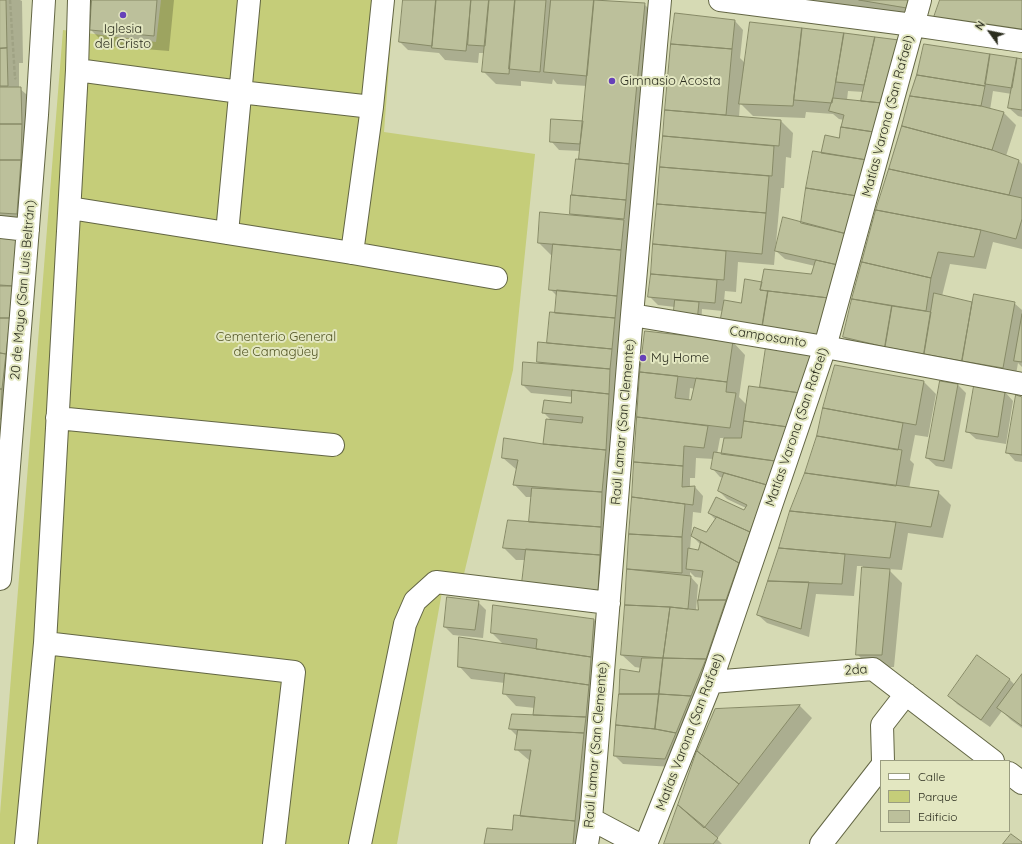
<!DOCTYPE html>
<html>
<head>
<meta charset="utf-8">
<style>
  body { margin:0 }
  #map { position:relative; width:1022px; height:844px; overflow:hidden; background:#d6dab4; font-family:Quicksand,sans-serif }
  canvas { display:block }
  .legend { position:absolute; left:880px; top:760px; width:130px; height:72px; box-sizing:border-box; background:#e3e7c1; border:1px solid #9a9d80; margin:0; padding:5px 7px; list-style:none; font-size:12px; color:#2c2e1f }
  .legend li { display:flex; align-items:center; gap:8px; height:20px }
  .legend b { width:20px; border:1px solid #9a9d80 }
  .north { position:absolute; left:970px; top:12px; width:40px; height:40px; -webkit-text-stroke:3px #e3e7c1; paint-order:stroke; rotate:303deg; font-size:11px; font-weight:700; line-height:16px; text-align:center; color:#2c2e1f }
  .north::after { content:''; display:block; margin:auto; width:14px; height:18px; background:#2c2e1f; clip-path:polygon(50% 0,100% 100%,50% 72%,0 100%) }
</style>
</head>
<body>
<div id="map">
<canvas width="1022" height="844"></canvas>
<ul class="legend">
<li><b style="height:5px;background:#fff"></b>Calle</li>
<li><b style="height:11px;background:#c5cd79"></b>Parque</li>
<li><b style="height:11px;background:#bcc09b"></b>Edificio</li>
</ul>
<div class="north">N</div>
</div>
<script>
const context = document.querySelector('canvas').getContext('2d');
context.lineJoin = 'round';
function fill(path, color) {
  context.fillStyle = color;
  context.fill(path, 'evenodd');
}
function strokePath(path, color, width, dash) {
  context.strokeStyle = color;
  context.lineWidth = width;
  context.lineCap = dash ? 'butt' : 'round';
  context.setLineDash(dash || []);
  context.stroke(path);
}
function drawText(font, color, halo, rows, align = 'center') {
  context.font = font + ' Quicksand,sans-serif';
  context.lineWidth = 4;
  context.setLineDash([]);
  context.textBaseline = 'middle';
  context.strokeStyle = halo;
  context.fillStyle = color;
  for (const [text, x, y, turn = 0] of rows) {
    context.save();
    context.translate(x, y);
    context.rotate((+turn || 0) * Math.PI / 180);
    context.textAlign = isNaN(turn) ? turn : align;
    if (halo) context.strokeText(text, 0, 0);
    context.fillText(text, 0, 0);
    context.restore();
  }
}
fill(new Path2D(`
  M161,0H394L384,132L535,154L513,370L463,578L445,575L397,844H0V814L63,30L156,42Z`), '#c5cd79');
fill(new Path2D(`
  M0,0H20L22,1L23,63H19V88L33,100L29,226L0,224Z
  M93,0H174L169,51L107,46L91,30Z
  M404,0H598L644,4L648,8L633,168L637,173L610,604L526,560H516L504,548L530,523L532,497H526L514,484L517,470L503,458L544,445L552,421L543,412L572,404L573,397L531,393L523,385L540,365L538,362L548,344L556,314L558,297L550,289L553,255H551L539,243L573,216L571,214L576,160H582L580,159L581,151L559,150L551,141L584,122L587,86L557,84L553,79L552,84L521,81V86L496,84L483,71L485,53H479L478,63L445,60L439,53L408,50L400,42Z
  M786,0H927L921,20Z
  M735,21L743,30L740,58L746,64L751,23L899,41L837,307L723,311L702,309L701,326L675,307L658,305L650,297L672,44ZM848,91L864,92L861,102L847,100ZM740,103L753,116L805,118L806,112L833,114L839,119L844,120L840,139L821,154L802,224L776,251L785,259L815,266L812,275L763,283L742,304L724,301L725,291L736,292L738,262L774,265L781,188H784L786,157L791,158L793,133L781,121L739,117Z
  M925,45L1022,60V117L1018,116L1009,108L1012,94L993,91L990,110L1004,113L1016,125L1006,156L1019,161L1022,164V249L993,242L986,269L950,264L942,296L973,304L1014,303L1022,310V367L1018,363L1015,380L852,345L844,337L862,262Z
  M0,237L15,239L28,252L0,459Z
  M733,342L745,355L739,397L747,405L761,389L767,348L813,355L673,767L623,764L615,756L621,670L640,673L641,668L635,667L622,655L641,372ZM690,388L695,389L692,401L689,400ZM720,438H725L722,455L717,454ZM696,458L714,459L712,468L720,477L724,478L719,491L727,499L746,508L744,511L709,513L716,520L707,533L692,536L701,545L698,552L690,550L693,512L701,513L703,496L695,487H690V478H695ZM690,572L695,577L703,578L698,611H696L698,585L690,576Z
  M836,367L924,382L936,394L928,437L915,435L910,460L914,464L909,489L938,492L951,505L943,538L908,533L902,570L888,569L902,583L894,667H870L857,654L863,566H857L854,596L816,594L809,637L767,623L758,615L791,512L806,473L818,436Z
  M958,385L966,393L952,469L936,466L927,458Z
  M1005,392L1013,401L1006,444L976,439L967,431Z
  M1022,398V462L1015,461L1007,452Z
  M478,602L486,610L483,638L453,635L445,627Z
  M594,620L606,632L586,844H485L513,831L520,817L530,761L516,749L518,737L510,729L534,716L535,708L516,706L504,693L505,683L471,679L459,666L504,645L492,633Z
  M977,656L1010,680L1015,685L1022,676V728L1011,720L1002,711L990,727L957,704L949,696Z
  M800,706L812,718L717,839L722,844H666L716,710Z`), '#0003');
const building = new Path2D(`
  M0,0H6L7,48H0Z
  M92,0H157L154,36L90,30Z
  M403,0H436L432,46L399,42Z
  M436,0H471L466,51L432,48Z
  M471,0H489L485,46L468,45Z
  M489,0H515L509,74L482,72Z
  M515,0H546L540,72L509,69Z
  M551,0H594L587,76L544,72Z
  M594,0L645,3L629,164L579,159Z
  M859,0H911L909,8Z
  M940,0H1022V31L934,17Z
  M675,13L735,20L732,49L671,44Z
  M750,22L802,28L793,106L739,104Z
  M802,28L844,33L832,103L794,100Z
  M844,33L875,37L864,85L836,82Z
  M875,37L899,40L882,103L861,101Z
  M671,44L732,49L726,115L665,110Z
  M924,44L990,54L985,86L917,75Z
  M7,48L8,86H0V49Z
  M990,54L1017,58L1012,88L985,84Z
  M1017,58L1022,59V110L1008,108Z
  M917,75L985,86L981,106L910,96Z
  M0,87H21L22,124H0Z
  M910,96L981,106L1004,112L992,150L902,126Z
  M833,98L882,103L874,132L841,127L844,115L829,111Z
  M665,110L781,120L779,146L663,136Z
  M551,119L583,121L580,144L550,142Z
  M0,124H22L21,160H0Z
  M902,126L992,150L1019,160L1009,195L889,169Z
  M841,127L874,132L867,160L821,153L825,135L839,138Z
  M663,136L774,146L772,176L660,167Z
  M813,151L867,160L857,196L806,188Z
  M576,159L629,164L626,200L572,195Z
  M0,160H21L17,214L0,213Z
  M660,167L769,176L766,213L657,204Z
  M889,169L1022,198V219L1016,239L981,230L876,210Z
  M806,188L857,196L847,234L801,223Z
  M571,195L626,200L624,219L570,214Z
  M657,204L766,213L762,254L653,244Z
  M876,210L981,230L974,257L938,252L931,278L862,262Z
  M540,212L624,220L621,250L538,243Z
  M783,217L847,234L838,265L775,251Z
  M0,236L16,238L14,286H0Z
  M553,244L621,250L617,296L549,290Z
  M653,244L726,251L724,280L651,274Z
  M816,260L838,265L829,298L760,290L764,269L811,274Z
  M862,262L931,278L926,311L852,299Z
  M651,274L717,280L715,303L648,297Z
  M745,279L762,282L760,290L768,291L762,328L720,321L724,300L741,303Z
  M0,285L14,286L10,318H0Z
  M557,290L617,296L615,318L555,313Z
  M768,291L829,298L818,337L762,328Z
  M934,293L972,302L962,361L924,354Z
  M974,294L1015,302L1003,368L962,361Z
  M852,299L892,306L885,347L843,337Z
  M675,300L699,302L697,322L673,320Z
  M892,306L931,312L924,354L885,347Z
  M550,312L615,318L612,349L547,343Z
  M1022,314V362L1014,361Z
  M0,318H10L6,354L0,353Z
  M645,331L733,341L727,382L640,372Z
  M538,342L612,349L610,369L537,362Z
  M766,347L814,354L800,393L760,387Z
  M0,353L6,354L2,389H0Z
  M523,362L610,369L609,394L522,385Z
  M835,365L924,381L916,425L823,408Z
  M640,372L678,376L675,398L691,400L696,378L727,382L726,392L736,393L730,428L637,417Z
  M940,381L958,384L944,461L926,458Z
  M749,386L800,393L788,427L744,421Z
  M974,386L1005,392L998,437L966,432Z
  M0,389H2L1,419H0Z
  M572,390L609,394L606,450L543,444L546,419L582,423L583,417L542,413L544,400L571,403Z
  M1016,395L1022,397V455L1006,453Z
  M823,408L903,423L898,450L817,436Z
  M637,417L708,426L704,448L684,446L683,466L634,462Z
  M744,421L788,427L775,461L721,454L724,438H741Z
  M817,436L902,450L896,486L805,473Z
  M504,438L543,444L606,450L602,492L513,485L518,460L502,458Z
  M714,452L775,461L767,485L711,469Z
  M634,462L683,466L682,487L695,486L693,505L632,497Z
  M724,473L767,485L750,532L708,513L716,497L744,510L747,505L718,491Z
  M805,473L939,491L931,527L896,522L790,511Z
  M532,488L602,492L601,527L529,522Z
  M632,497L685,504L682,537L629,534Z
  M790,511L896,522L890,558L779,548Z
  M717,517L750,532L739,563L691,536L694,527L706,532Z
  M508,520L601,527L600,555L503,548Z
  M629,534L682,537V573L627,569Z
  M701,542L739,563L726,600H698L703,571L686,569L688,548L698,550Z
  M779,548L845,554L842,584L768,581Z
  M526,549L600,555L598,592L522,583Z
  M862,567L890,569L882,655H856Z
  M627,569L691,576L688,609L670,607L625,605Z
  M768,581L809,582L801,629L757,615Z
  M447,597L479,601L475,630L444,627Z
  M698,600H726L706,659L663,658L670,607L698,610Z
  M493,605L594,619L591,657L536,649L537,639L491,633Z
  M625,605L670,607L663,658L621,655Z
  M459,637L591,657L589,685L458,667Z
  M977,655L1010,679L981,720L948,696Z
  M642,658H663L659,694H619L620,669L639,672Z
  M663,658L706,659L691,696L659,694Z
  M505,673L589,685L586,717L533,715L535,697L503,694Z
  M1022,674V726L997,708Z
  M619,694H659L655,729L616,725Z
  M659,694L691,696L676,733L655,729Z
  M800,705L739,784L697,751L715,709Z
  M512,714L586,717L584,733L509,729Z
  M616,725L655,729L676,733L665,759L614,756Z
  M518,730L584,733L575,821L520,816L531,750H515Z
  M697,751L739,784L704,828L678,805Z
  M678,805L718,838L713,844H664Z
  M514,815L575,821L573,844H484L487,828L512,830Z
  M1011,834L1022,842V844H1003Z`);
fill(building, '#bcc09b');
strokePath(building, '#878a67', 1);
const minor = new Path2D(`
  M720,0L913,25L1022,41
  M77,70L240,92L372,107
  M70,208L352,253L496,278
  M0,227L28,230
  M227,233L249,0
  M352,253L372,107L383,0
  M632,315L825,347L1022,384
  M57,418L333,445
  M0,579L37,115L44,0
  M45,643L294,672L274,844
  M711,682L873,669L993,761
  M883,761L882,725L906,694
  M1009,773L1022,783
  M591,819L638,844
  M26,844L45,643L77,70L79,0
  M360,844L405,624L415,601L436,582L609,603
  M587,844L591,819L632,315L660,0
  M646,844L711,682L825,347L920,0
  M821,844L881,767`);
strokePath(minor, '#636644', 24);
strokePath(new Path2D(`
  M10,0L15,78L16,79`), '#9fa284', 2.5, [4, 2]);
strokePath(minor, '#fff', 22);
for (const [x, y, r, color] of [
  [123,15,4,"#6641b9"],
  [612,81,4,"#6641b9"],
  [643,358,4,"#6641b9"]
]) {
  const dot = new Path2D();
  dot.arc(x, y, r, 0, 2 * Math.PI);
  context.fillStyle = color;
  context.fill(dot);
  strokePath(dot, '#e3e7c1', 1.5);
}
drawText('13px', '#2c2e1f', '#e3e7c1', [
  ["Iglesia",123,29,"center"],
  ["del Cristo",123,44,"center"],
  ["Gimnasio Acosta",620,81],
  ["My Home",651,358]
], 'left');
drawText('13px', '#2c2e1f', '#e3e7c1', [
  ["Matías Varona (San Rafael)",888,116,-75],
  ["20 de Mayo (San Luis Beltrán)",23,290,-85],
  ["Camposanto",768,337,9],
  ["Raúl Lamar (San Clemente)",623,422,-85],
  ["Matías Varona (San Rafael)",797,427,-71],
  ["2da",856,670,-4],
  ["Matías Varona (San Rafael)",690,732,-69],
  ["Raúl Lamar (San Clemente)",596,745,-85]
]);
drawText('13px', '#525525', '#e3e7c1', [
  ["Cementerio General",276,337],
  ["de Camagüey",276,352]
]);
</script>
</body>
</html>
